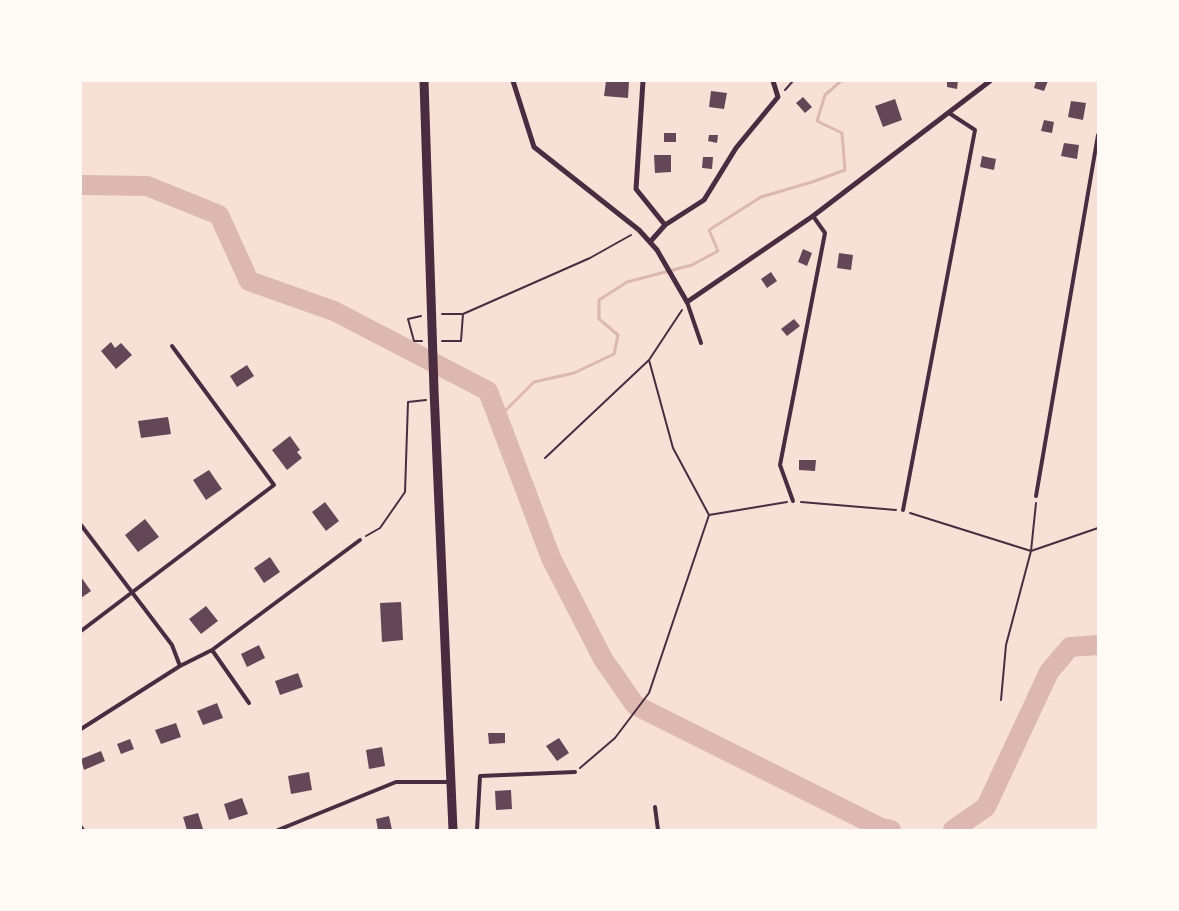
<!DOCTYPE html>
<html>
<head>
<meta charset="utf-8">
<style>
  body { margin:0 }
  #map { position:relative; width:1179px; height:911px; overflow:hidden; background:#f7e1d7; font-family:Spectral,serif }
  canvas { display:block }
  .frame { position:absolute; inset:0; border:82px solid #fffaf5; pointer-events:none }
</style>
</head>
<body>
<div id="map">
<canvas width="1179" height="911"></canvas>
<div class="frame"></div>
</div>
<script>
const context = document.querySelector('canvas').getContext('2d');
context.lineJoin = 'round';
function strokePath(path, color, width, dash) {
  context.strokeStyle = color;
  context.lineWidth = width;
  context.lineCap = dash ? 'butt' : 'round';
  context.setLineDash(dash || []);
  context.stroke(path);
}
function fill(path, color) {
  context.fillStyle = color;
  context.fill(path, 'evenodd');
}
strokePath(new Path2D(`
  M498,418L534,382L574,373L614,354L618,335L599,319V300L627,282L692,265L718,251L709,230L761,197L812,182L845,170L842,133L817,121L825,95L841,81`), '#dcb8b0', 3);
strokePath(new Path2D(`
  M81,185L147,186L219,215L249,281L334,311L488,391L551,558L603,659L635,705L881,828L891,830
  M953,830L986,807L1049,672L1070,647L1098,645`), '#dcb8b0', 20);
fill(new Path2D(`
  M606,81H629L628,98L604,96Z
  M947,81H958L957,89L947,87Z
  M1036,81H1048L1044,91L1034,88Z
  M711,91L727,93L724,109L709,107Z
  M803,97L812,107L805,113L796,103Z
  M895,99L902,120L883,127L875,106Z
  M1071,101L1086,103L1083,120L1068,117Z
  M1044,120L1054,122L1052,133L1041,131Z
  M664,133H676V142H664Z
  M709,135H718L717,143L708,141Z
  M1064,143L1079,145L1077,159L1061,156Z
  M654,155H671V172L655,173Z
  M982,156L996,159L994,170L980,167Z
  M703,157H713L712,169L702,168Z
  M803,249L812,253L807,266L798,262Z
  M839,253L853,255L851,270L837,268Z
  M771,272L777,281L767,288L761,279Z
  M794,319L800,326L787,336L781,329Z
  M111,342L115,348L121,343L132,355L116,369L101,351Z
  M247,365L254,376L237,387L230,376Z
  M168,417L171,434L141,438L138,421Z
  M290,436L300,450L297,452L302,458L287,470L272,450Z
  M799,460H816L815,471L799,470Z
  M209,470L222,489L206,500L193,480Z
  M325,502L339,521L326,531L312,512Z
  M145,519L159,537L138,552L125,535Z
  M270,557L280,572L264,583L254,568Z
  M81,577L91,591L81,598Z
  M401,602L403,640L382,642L380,603Z
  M206,606L218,621L201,634L189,619Z
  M259,645L265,658L247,667L241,654Z
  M298,673L303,687L280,695L275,681Z
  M217,703L223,718L203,725L197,711Z
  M176,723L181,737L161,744L155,730Z
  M488,733H505V743L489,744Z
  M559,738L569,753L557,761L546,746Z
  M130,739L134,749L121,754L117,744Z
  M382,747L385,766L369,769L366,750Z
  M101,751L105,761L84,770L81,759Z
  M309,772L312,790L291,794L288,776Z
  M511,790L512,809L496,810L495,791Z
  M242,798L248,814L229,820L224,804Z
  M198,813L203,829L187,830L183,817Z
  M389,816L392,830H378L376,819Z`), '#644757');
strokePath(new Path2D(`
  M785,90L793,81
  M682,310L649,360L673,448L709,515L787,502
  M442,314H463L590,258L631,235
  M421,316L408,319L414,341H422
  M442,341H461L463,314
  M545,458L649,360
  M801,502L896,510
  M910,513L1031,551L1098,528
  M366,536L380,528L405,492L408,402L426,400
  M1001,700L1006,645L1031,551L1036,503
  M580,768L615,738L649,693L709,515`), '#4a2c40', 2);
strokePath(new Path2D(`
  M687,302L701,343
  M1036,496L1098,135
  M793,501L780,465L825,233L813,216
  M903,510L975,130L949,113
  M81,525L172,645L180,666
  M81,631L274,485L172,346
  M212,650L249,703
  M81,729L180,666L212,650L360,540
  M655,807L658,830
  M81,827L83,830
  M278,830L396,782H451
  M477,830L480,776L575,772`), '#4a2c40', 4);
strokePath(new Path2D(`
  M513,81L534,147L639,230L657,250L687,302L813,216L990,81
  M643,81L636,189L665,225
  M650,242L665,225L704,200L736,148L778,97L773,81`), '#4a2c40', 5);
strokePath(new Path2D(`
  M424,81L434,390L453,830`), '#4a2c40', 9);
</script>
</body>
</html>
